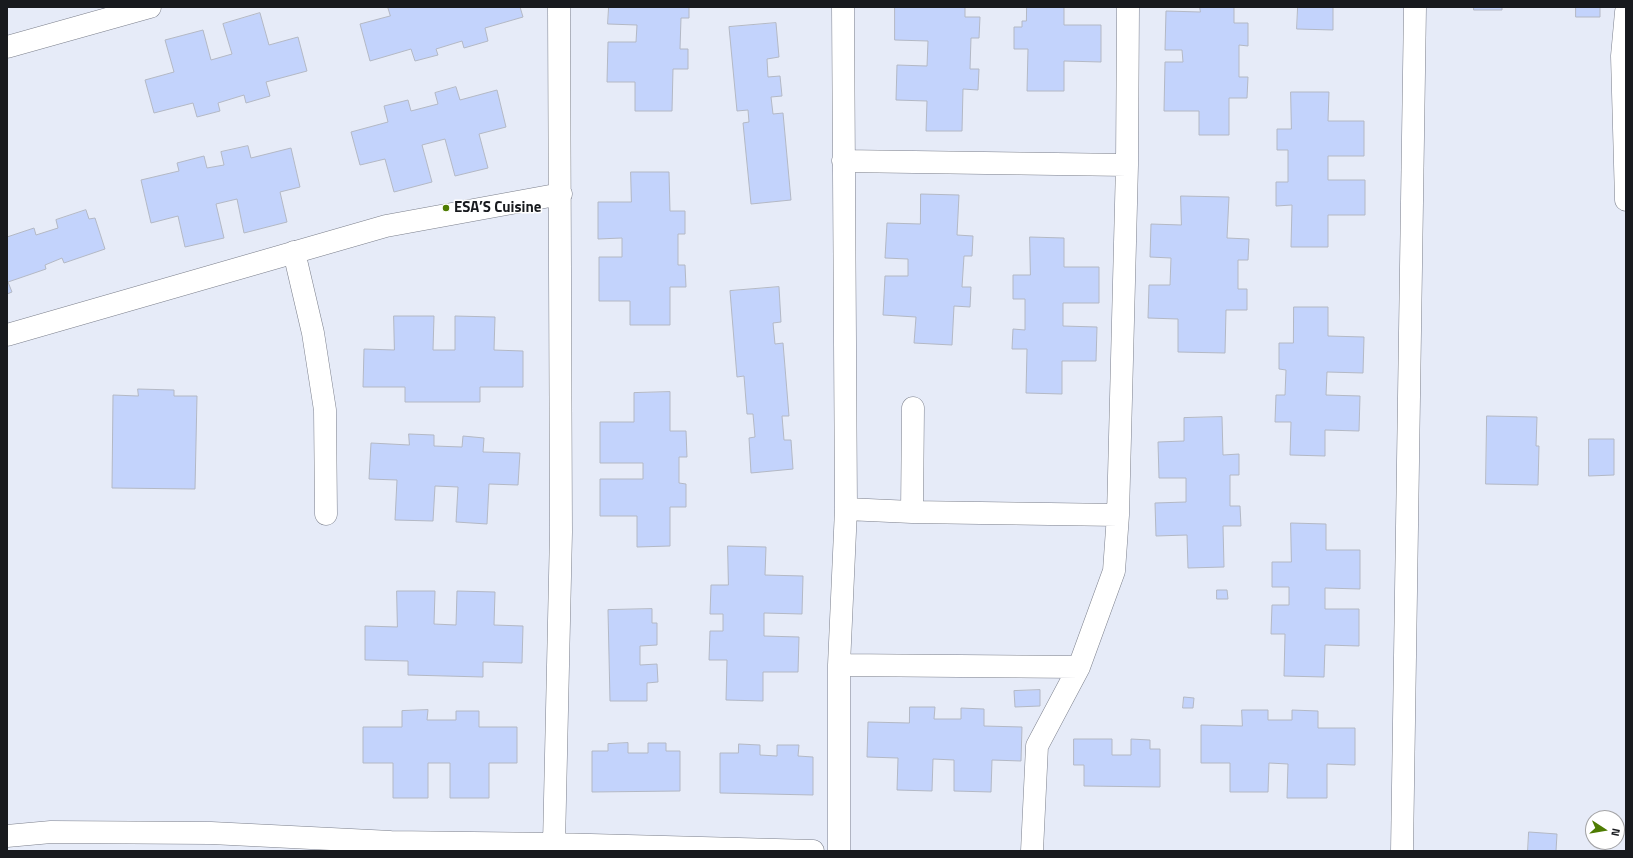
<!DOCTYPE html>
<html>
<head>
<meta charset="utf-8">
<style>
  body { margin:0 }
  #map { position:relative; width:1633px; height:858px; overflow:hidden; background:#e6ebf8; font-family:"Titillium Web",sans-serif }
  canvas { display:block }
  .frame { position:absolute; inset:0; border:8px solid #181a1e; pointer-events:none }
  .north { position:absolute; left:1585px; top:810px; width:40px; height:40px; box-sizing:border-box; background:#fff; border:1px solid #a3a3a5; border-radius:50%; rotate:102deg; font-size:11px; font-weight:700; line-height:16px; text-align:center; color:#181a1e }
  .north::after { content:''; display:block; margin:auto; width:14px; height:18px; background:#4e7c02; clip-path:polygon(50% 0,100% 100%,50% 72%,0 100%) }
</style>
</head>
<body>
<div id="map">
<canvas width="1633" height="858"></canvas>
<div class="frame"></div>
<div class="north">N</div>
</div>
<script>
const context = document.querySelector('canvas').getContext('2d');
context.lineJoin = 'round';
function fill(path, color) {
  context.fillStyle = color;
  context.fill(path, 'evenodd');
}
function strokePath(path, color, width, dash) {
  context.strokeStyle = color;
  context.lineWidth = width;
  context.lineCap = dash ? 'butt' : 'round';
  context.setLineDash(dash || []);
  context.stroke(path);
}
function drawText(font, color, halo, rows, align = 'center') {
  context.font = font + ' "Titillium Web",sans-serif';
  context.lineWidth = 3;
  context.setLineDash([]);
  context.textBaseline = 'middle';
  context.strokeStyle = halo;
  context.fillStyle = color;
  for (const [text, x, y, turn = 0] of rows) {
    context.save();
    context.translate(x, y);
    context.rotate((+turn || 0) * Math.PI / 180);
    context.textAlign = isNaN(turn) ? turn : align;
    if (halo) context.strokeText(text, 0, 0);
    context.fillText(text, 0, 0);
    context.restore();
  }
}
const building = new Path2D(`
  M388,7H520L523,17L485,28L488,41L464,48L462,41L436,49L438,55L415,61L411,49L370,61L360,24L390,16Z
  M609,7H689V18H681L680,49H688V69H673L672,111H635V82H607L608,42H636L637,25L608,24Z
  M895,7H965V17H980L979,38H971L970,69H979L978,90L963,89L962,131H926L927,101L896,100L897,65L927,66L928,41L895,40Z
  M1027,7H1064V25H1101V62L1064,61V91H1027L1028,49H1014V27H1022V21H1026Z
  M1200,7H1234V23H1248V46L1239,45V77H1248L1247,98H1229V135H1199V111H1164L1165,62H1183L1182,50H1165L1166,11L1200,12Z
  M1298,7H1333V30L1297,29Z
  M1474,7H1502V10H1474Z
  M1576,7H1600V17H1576Z
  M260,13L269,45L298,37L307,71L266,82L270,96L246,103L244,95L218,103L220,111L197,117L193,103L154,113L145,80L174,72L165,40L203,30L211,60L232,54L223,24Z
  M776,23L779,57L767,59L768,77L780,76L782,96L771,97L773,114L783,113L791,200L751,204L743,123L749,122L748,110L737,111L729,27Z
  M456,87L460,100L497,90L506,127L479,134L488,168L455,176L445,139L422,145L432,182L394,192L385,159L360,165L351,132L388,122L384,106L408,100L411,111L438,104L435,93Z
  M1291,92H1329L1328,121H1364V156H1328V180H1365V215H1328V247H1291L1292,205L1276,206V182H1288V150H1277V129H1291Z
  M248,146L251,158L291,148L300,187L280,192L287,222L244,233L237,199L216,204L224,238L185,247L178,216L151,223L141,180L179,171L177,163L204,156L207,168L224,165L221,152Z
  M631,172H669L670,211H685V234H678V265H685L686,287H670V325H630V301H599V257H622V238L598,239V202H631Z
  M921,194L959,195L957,235L973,236L972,256H964L962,287H971L970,307L954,306L952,345L914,343L916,317L883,315L885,276H908V259L885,258L887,223L920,224Z
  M1181,196L1229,197L1227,238L1249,239L1248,260H1238V289H1247V310H1226L1225,353L1178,352V319L1148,318L1149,285H1170L1171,258L1150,257L1151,224L1181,225Z
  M86,210L89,219L95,218L105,249L64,263L62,258L45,265L46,269L8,282L12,292L7,294V237L34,228L36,235L58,228L56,220Z
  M1030,237L1064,238V267H1099V303H1063V326L1097,327L1096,361H1062V394L1026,393L1027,349H1012L1013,329L1025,330V299H1013V275H1030Z
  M779,287L781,322L773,323L775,344L783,343L789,416H782L784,440H791L793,469L751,473L749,438L755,437L753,414H747L744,376L737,377L730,291Z
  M1294,307H1328V336L1364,337L1363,373L1327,372L1326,395L1360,396L1359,431L1325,430V456L1290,455L1291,422H1275L1276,395H1285L1286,370L1279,369V343H1293Z
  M394,316H434L433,350H455V316L495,317L494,350L523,351V387H480V402H405V387H363L364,349L394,350Z
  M138,389L174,390V396H197L195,489L112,488L113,395L138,396Z
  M670,392V431H686L687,457H679V483L686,484V507H670V546L637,547V516H600V479H643V463H600V422H634V393Z
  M1487,416L1537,417L1536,446H1539L1538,485L1486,484Z
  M1222,417L1223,455L1239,454V475H1230V506H1240L1241,526H1223L1224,567L1188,568L1187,535L1156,536L1155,503L1186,502V478H1159L1158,442L1184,441V418Z
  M409,434L434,435V446L462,447L463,436L484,438L483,452L520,453L518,485L489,484L487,524L456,522L458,487L435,486L433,521L395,520L397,480L369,479L371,443L409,445Z
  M1589,439H1614V475L1589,476Z
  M1291,523L1326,524V550H1360V589L1325,588V609H1359V646L1325,645L1324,677L1284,676L1285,634H1271L1272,605H1289V587H1272V562H1291Z
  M728,546L766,547L765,575L803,576L802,614L764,613V636L799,637L798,672H763V701L726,700L727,660H709L710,631H723V614H710L711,585H728Z
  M1217,590H1227L1228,599H1217Z
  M397,591H435L434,624L456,625L457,591L495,592L494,625L523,626L522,663L483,662V677L408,675V661L365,660V626L397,627Z
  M652,609V623H657V645L640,646V665L657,664L658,682L647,683V701H610L608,610Z
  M1040,690V706L1015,707L1014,691Z
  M1184,697L1194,698L1193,708H1183Z
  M910,707H935L934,719H961V708L984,709V726L1022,727L1021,761L992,760L991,792L954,791V760L933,759L932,791L897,790L898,758L867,757L868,722L909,723Z
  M428,710L427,720H456V711H479V727H517V763H489V798H450V763H428V798H393V763H363V727H402V711Z
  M1242,710H1268V720H1292V710L1318,711V728H1355V765L1327,764V798H1287L1288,764L1269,763L1268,792H1230V763H1201V725L1242,726Z
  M1074,739H1112V755H1131V739L1150,740V749H1160V787L1084,786V765H1074Z
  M628,743V753H648V743H666V751H680V791L592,792V751H608V744Z
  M739,744L760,745V755L777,756V745H799L798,756L813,757V795L720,793V753H738Z
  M1529,832L1557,834L1556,851H1528Z`);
fill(building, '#c3d3fc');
strokePath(building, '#b3b8c4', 1);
const minor = new Path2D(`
  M1626,12L1622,56L1626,200
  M7,47L150,7
  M843,161L1127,165
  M294,252L313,333L325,410L326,514
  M7,335L386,226L561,194
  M846,509L912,512L1118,515
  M912,512L913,408
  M839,665L1079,667
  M7,836L51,832L211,833L391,842L554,844L813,851
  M554,844L561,532L559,7
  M839,851V665L846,509L843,7
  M1032,851L1037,746L1079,667L1114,571L1118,515L1127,165L1128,7
  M1402,851L1415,7`);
strokePath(minor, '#7b7f8b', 23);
strokePath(minor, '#fff', 22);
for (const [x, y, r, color] of [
  [446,208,4,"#4e7c02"]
]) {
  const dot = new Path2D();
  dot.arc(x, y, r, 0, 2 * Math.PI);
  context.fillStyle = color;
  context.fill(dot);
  strokePath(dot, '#fff', 1.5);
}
drawText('bold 15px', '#181a1e', '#fff', [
  ["ESA’S Cuisine",454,208]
], 'left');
</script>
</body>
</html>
